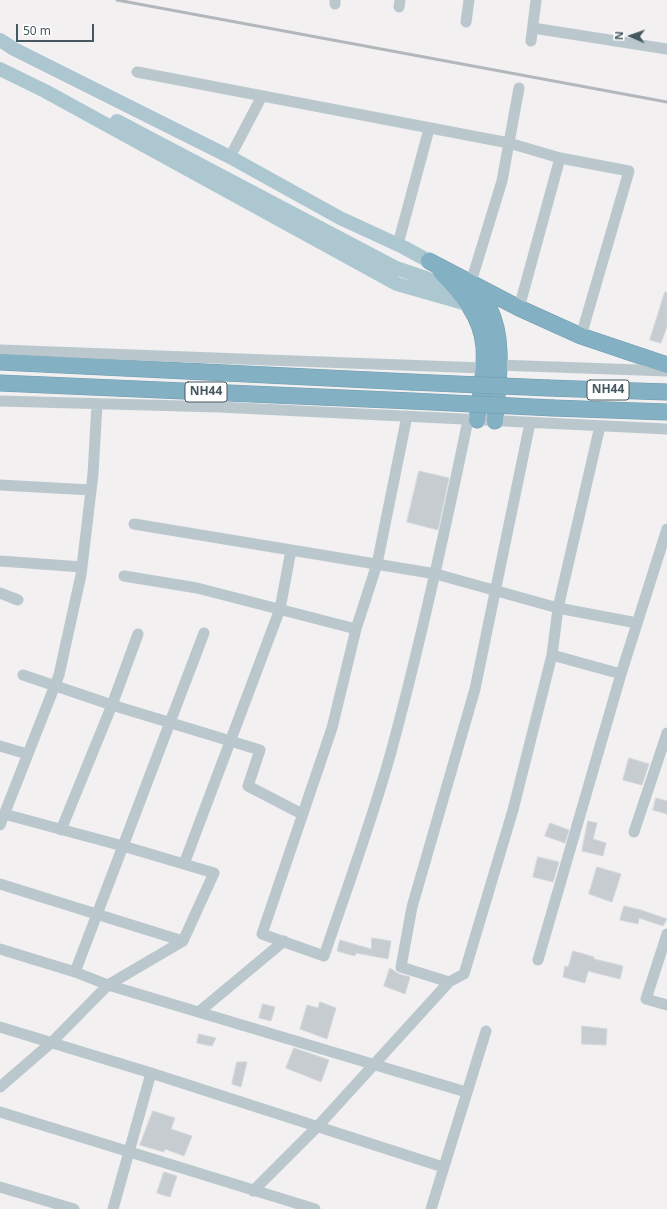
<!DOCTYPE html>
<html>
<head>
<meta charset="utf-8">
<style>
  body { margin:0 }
  #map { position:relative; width:667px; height:1209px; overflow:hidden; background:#f2f0f0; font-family:"Noto Sans",sans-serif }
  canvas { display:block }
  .north { position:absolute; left:611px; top:16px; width:40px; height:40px; -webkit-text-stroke:3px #fff; paint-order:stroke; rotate:272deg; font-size:11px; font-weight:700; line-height:16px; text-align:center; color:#46585f }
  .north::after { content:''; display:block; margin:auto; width:14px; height:18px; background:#46585f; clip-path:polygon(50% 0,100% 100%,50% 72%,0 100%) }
  .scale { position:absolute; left:16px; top:24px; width:78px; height:18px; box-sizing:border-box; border:2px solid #46585f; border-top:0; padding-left:5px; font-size:12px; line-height:14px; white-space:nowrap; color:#46585f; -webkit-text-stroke:3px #fff; paint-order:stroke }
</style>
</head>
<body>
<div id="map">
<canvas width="667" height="1209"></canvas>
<div class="north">N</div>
<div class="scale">50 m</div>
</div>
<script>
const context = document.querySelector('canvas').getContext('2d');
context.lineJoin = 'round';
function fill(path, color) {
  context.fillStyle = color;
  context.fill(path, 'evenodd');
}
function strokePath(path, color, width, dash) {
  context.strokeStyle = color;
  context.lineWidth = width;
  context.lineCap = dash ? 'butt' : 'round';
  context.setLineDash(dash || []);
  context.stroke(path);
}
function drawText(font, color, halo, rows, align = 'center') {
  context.font = font + ' "Noto Sans",sans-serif';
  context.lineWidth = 3;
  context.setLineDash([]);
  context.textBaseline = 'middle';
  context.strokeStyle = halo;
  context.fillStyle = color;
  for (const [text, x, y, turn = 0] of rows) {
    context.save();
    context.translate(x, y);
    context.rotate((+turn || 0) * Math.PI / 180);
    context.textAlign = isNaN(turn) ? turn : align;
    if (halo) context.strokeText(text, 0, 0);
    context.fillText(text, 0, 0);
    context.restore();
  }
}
const building = new Path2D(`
  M665,292H667V326L661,343L650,340Z
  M419,471L449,478L438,530L407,522Z
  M629,758L649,764L642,785L623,780Z
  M656,798L667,801V814L653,810Z
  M588,821L597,823L593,839L606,843L603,856L582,851Z
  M550,823L569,830L565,843L545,836Z
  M538,857L559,862L553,882L533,877Z
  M597,867L621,874L612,902L589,894Z
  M624,906L641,910L667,919L663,926L639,918L638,924L620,920Z
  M372,938L391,941L388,959L356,953L355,956L337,951L340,940L371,949Z
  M573,951L594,957V959L623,966L620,979L588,971L585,983L563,977L565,966L568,967Z
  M390,968L399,974L410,977L405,994L384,986Z
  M320,1002L336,1008L327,1039L300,1029L307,1005L318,1008Z
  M263,1004L275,1007L271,1021L259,1018Z
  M582,1026L607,1029L606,1045L582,1044Z
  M199,1034L216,1038L212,1046L197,1043Z
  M294,1048L329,1060L321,1082L286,1068Z
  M237,1062H247L241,1087L232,1084Z
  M153,1111L175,1118L171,1129L192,1136L184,1156L165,1149L164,1152L140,1145Z
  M164,1172L177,1176L170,1197L157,1193Z`);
fill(building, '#c6ccd0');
strokePath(building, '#d3d7dc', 1);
const highway = new Path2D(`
  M429,261L519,308L581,336L667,365
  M441,272C461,292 482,317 484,347C486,371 480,396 477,420
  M473,285C479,292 485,300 489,308C506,341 497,386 495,421
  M0,362L411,382
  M0,383L412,401
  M549,388L667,392
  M553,408L667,412`);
strokePath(highway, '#6e9baf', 17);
strokePath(new Path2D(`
  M335,4V0
  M399,7L400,0
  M466,22L469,0
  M533,28L667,49
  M531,41L536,0
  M137,72L509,143L560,158L629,171L581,336
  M230,157L262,96
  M398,244L429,129
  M471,282L502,181L519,88
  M519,308L560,158
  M0,350L483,368L498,365L667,371
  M0,401L219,407L667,429
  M407,416L377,564L356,629L332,728L262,934L324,956C347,888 372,821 391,752C421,642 445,531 468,420
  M0,485L91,490
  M134,524L436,574L558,608L637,623
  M0,561L82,567
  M124,576L197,588L356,629
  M0,593L18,600
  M552,655L621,674
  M23,675L112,705L260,750L248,786L302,814
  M0,746L27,754
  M4,814L123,846L75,972
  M0,825L59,675L81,575L93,474L97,404
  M61,830L112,705L138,634
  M634,832L667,733
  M184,864L280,609L291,550
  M0,884L183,941L214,873L123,846L204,633
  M667,934L646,999L667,1005
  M0,949L75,972L108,985L466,1092
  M538,960L621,674L667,529
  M449,982L401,967L412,907L475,689L530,423
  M200,1011L284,941
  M0,1027L151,1073L443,1167
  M0,1087L52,1042L108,985L183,941
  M0,1112L315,1209
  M0,1187L74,1209
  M253,1191L318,1126L449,982L464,974L513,810L552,655L558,608L600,426
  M113,1209L151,1073
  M431,1209L486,1031`), '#bac8ce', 11);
strokePath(new Path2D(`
  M0,40L14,49L230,157L340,218L403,247L429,261
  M0,69L45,91L397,284L467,304
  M117,121L396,268L458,289`), '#adc7d1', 14);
strokePath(highway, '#83b0c3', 16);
strokePath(new Path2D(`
  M117,0L667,102`), '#b1b7bb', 3);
const highwayBridge = new Path2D(`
  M411,382L549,388
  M412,401L553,408`);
strokePath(highwayBridge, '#6e9baf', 17, []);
strokePath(highwayBridge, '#83b0c3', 16);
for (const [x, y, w] of [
  [608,390,42],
  [206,392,42]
]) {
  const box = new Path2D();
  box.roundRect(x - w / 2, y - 10, w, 20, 3);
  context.fillStyle = '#fff';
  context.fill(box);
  strokePath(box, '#46585f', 1);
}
drawText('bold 12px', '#46585f', null, [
  ["NH44",608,390],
  ["NH44",206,392]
]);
</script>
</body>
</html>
